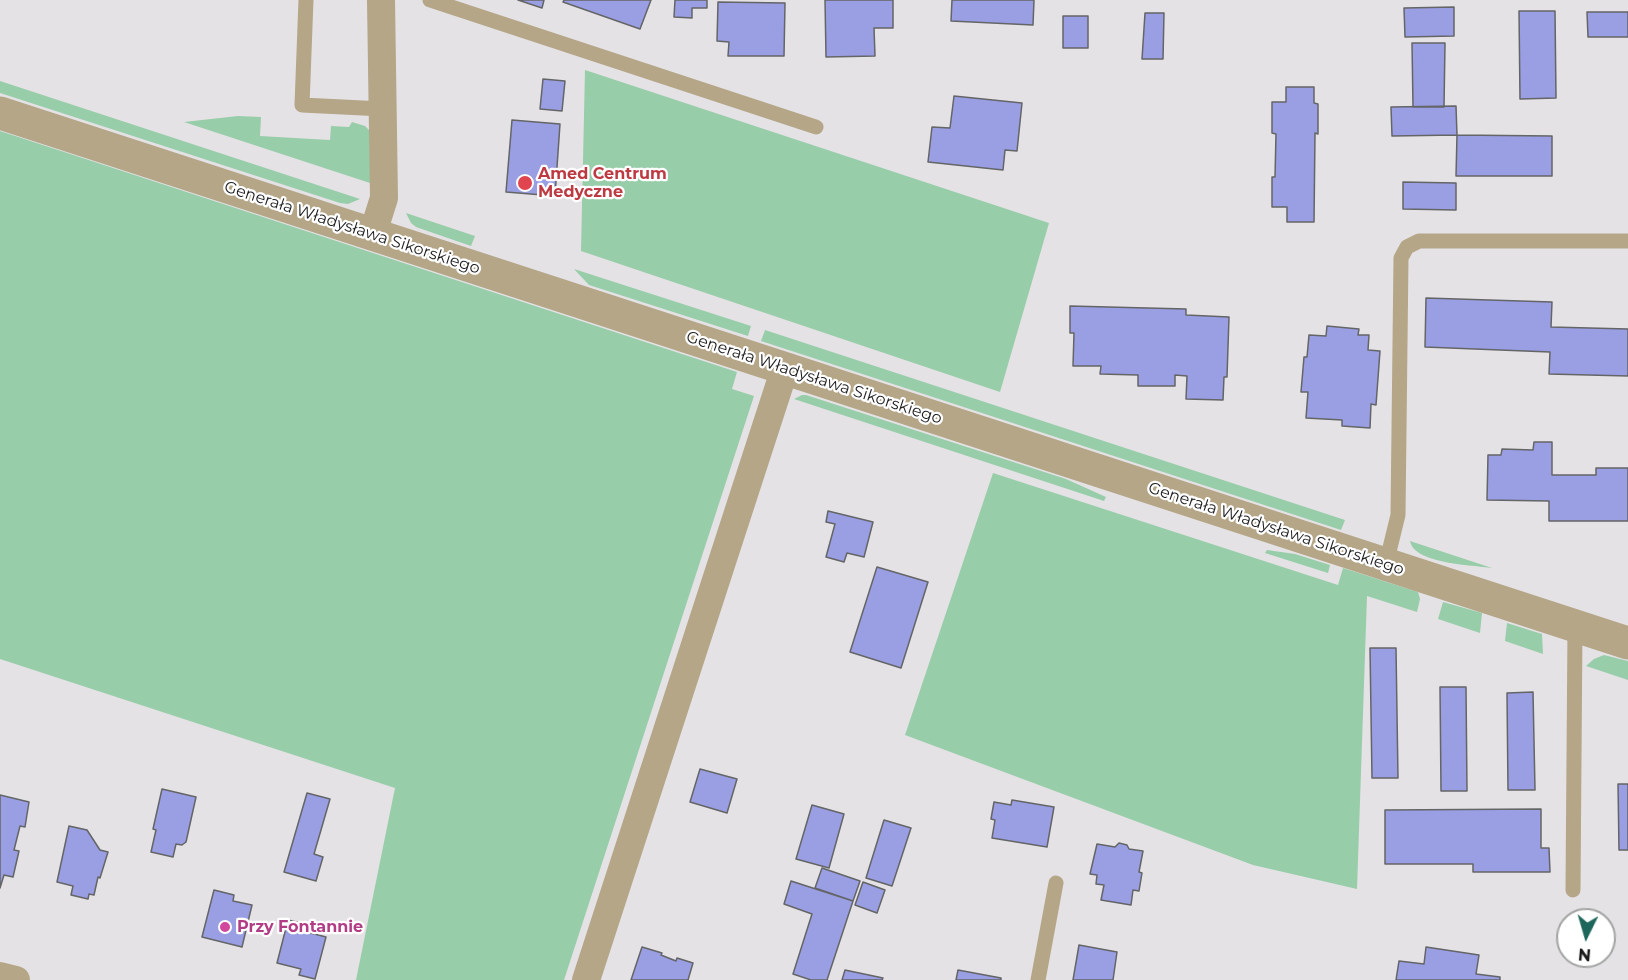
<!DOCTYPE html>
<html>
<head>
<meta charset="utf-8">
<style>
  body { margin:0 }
  #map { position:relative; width:1628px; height:980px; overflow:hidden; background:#e4e2e5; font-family:Montserrat,sans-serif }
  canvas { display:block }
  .north { position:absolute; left:1556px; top:908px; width:60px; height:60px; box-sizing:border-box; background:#fff; border:2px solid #a4a4a4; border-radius:50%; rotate:185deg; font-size:16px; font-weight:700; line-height:24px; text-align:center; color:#1b1b1c }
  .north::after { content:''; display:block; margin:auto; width:21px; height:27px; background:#1d665c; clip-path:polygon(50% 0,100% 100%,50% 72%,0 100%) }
</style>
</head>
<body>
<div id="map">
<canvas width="1628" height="980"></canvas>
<div class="north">N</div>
</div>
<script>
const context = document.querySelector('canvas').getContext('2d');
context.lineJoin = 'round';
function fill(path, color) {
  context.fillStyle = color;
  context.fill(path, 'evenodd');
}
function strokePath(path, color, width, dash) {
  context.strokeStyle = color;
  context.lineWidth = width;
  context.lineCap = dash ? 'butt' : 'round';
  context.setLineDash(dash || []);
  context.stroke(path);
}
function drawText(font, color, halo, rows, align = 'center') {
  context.font = font + ' Montserrat,sans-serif';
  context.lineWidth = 4.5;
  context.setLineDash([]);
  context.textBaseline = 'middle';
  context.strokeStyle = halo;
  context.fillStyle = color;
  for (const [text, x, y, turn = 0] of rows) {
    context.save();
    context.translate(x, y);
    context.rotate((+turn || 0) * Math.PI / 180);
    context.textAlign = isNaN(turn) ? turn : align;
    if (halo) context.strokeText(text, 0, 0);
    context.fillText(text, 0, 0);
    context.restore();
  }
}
fill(new Path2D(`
  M585,70L1049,223L1000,392L581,251Z
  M0,81L360,199L348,204L340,203L0,93Z
  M238,116L261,117L260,136L330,140L331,126L349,127L352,122L365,126L370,131L373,184L184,122Z
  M0,131L737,372L732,389L754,396L564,980H356L395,788L0,659Z
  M406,213L475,236L471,246L416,227L411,223Z
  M574,269L751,326L748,336L589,285Z
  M765,330L1345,520L1341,530L761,341Z
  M802,395H806L1066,479L1106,497L1104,501L794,399Z
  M993,473L1338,585L1343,568L1418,592L1420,599L1417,612L1367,596L1357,889L1253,865L905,735Z
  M1410,541L1492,568C1473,565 1414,564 1410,541Z
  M1267,550L1295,554L1330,565L1328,573L1265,553Z
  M1443,602L1482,613L1480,633L1438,619Z
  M1507,623L1542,634L1543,654L1505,641Z
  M1604,655L1628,661V680L1586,666L1594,659Z`), '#98cda9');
const building = new Path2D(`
  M518,0H544L542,8Z
  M564,0H651L640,29L563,2Z
  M675,0H707V8H692V18L674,17Z
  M825,0H893V28H874L875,56L826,57Z
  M952,0H1034L1033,25L951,21Z
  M718,2L785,3L784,56H728L729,42L717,41Z
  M1454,7V36L1405,37L1404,8Z
  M1519,11H1555L1556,98L1520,99Z
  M1587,12H1628V37H1588Z
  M1145,13H1164L1163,59H1142Z
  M1063,16H1088V48H1063Z
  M1412,43H1445L1444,107H1413Z
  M543,79L565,81L562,111L540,109Z
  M1286,87H1314V103L1318,104V134L1315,133L1314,222H1287V207H1272V177H1275L1276,134L1272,133V102H1286Z
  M954,96L1022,103L1017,151L1005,150L1003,170L928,162L932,127L950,128Z
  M1456,106L1457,135L1392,136L1391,107Z
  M512,120L560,124L555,196L506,192Z
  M1457,135L1552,136V176H1456Z
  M1403,182L1456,183V210L1403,209Z
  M1426,298L1552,302L1551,327L1628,329V376L1549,374L1550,352L1425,347Z
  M1070,306L1186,309V315L1229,317L1227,377H1224L1223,400L1186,399L1187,376L1175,375V386H1138V375L1100,374L1101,366H1073L1074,333H1070Z
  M1327,326L1359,329L1358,335H1369L1368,350L1380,351L1376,405L1371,404L1370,428L1342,426V420L1306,418L1308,392H1301L1304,357H1307L1309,335L1326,336Z
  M1534,442H1552V475H1596V468H1628V521H1549V501L1487,500L1488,455H1501L1502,449L1533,450Z
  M828,511L873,522L864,557L847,553L844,562L826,557L835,524L826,522Z
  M877,567L928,582L901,668L850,652Z
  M1370,648H1396L1398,778H1372Z
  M1440,687H1466L1467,791H1441Z
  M1533,692L1535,790H1508L1507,693Z
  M700,769L737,779L727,813L690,802Z
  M1618,784H1628V850H1619Z
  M162,789L196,797L186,842L182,845L176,844L173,857L151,852L156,830L153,829Z
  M307,793L330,799L314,854L323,857L316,881L284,872Z
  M0,795L29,802L25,827L20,826L14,850L19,851L13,877L4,875L0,888Z
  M1012,800L1054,807L1047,847L992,838L995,820L991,819L994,802L1011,805Z
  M812,805L844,814L829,868L796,859Z
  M1541,809V848H1549L1550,872H1473V864H1385V810Z
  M884,820L911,828L892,886L866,878Z
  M69,826L87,830L100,850L108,852L100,878L98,877L94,895L89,894L88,899L71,895L73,886L57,882Z
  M1119,843L1127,845L1129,849L1143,851L1139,872L1142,873L1139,891L1133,890L1131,905L1101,900L1104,885L1096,884L1097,875L1090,874L1097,844L1115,847Z
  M822,868L860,881L853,901L815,888Z
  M791,881L853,901L827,980H811L793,974L812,914L784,904Z
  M863,882L885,890L877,913L855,905Z
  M214,890L234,895L233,901L252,905L242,947L202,937Z
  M288,920L305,924L303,931L326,937L315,979L299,975L301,969L277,963Z
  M1079,945L1117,952L1113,980H1073Z
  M642,947L662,953L661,955L676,961L677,958L693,963L688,980H631Z
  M1426,947L1479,955L1476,974L1500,977V980H1396L1399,961L1424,964Z
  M845,970L883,978L882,980H842Z
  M958,970L1001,978V980H956Z`);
fill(building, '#9a9ee3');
strokePath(building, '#646567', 1.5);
strokePath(new Path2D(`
  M306,0L302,105L383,109
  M430,0L816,127
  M1386,564L1398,515L1401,258L1407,247L1419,241H1628
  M1573,890L1575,626
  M1038,980L1056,883`), '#b4a687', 15);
strokePath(new Path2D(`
  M372,236L384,198L381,0
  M0,976L16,980
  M586,980L785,368`), '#b4a687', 28);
strokePath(new Path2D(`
  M0,113L1628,643`), '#b4a687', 33);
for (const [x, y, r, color] of [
  [525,183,8,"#e0444e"],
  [225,927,6,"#d1479c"]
]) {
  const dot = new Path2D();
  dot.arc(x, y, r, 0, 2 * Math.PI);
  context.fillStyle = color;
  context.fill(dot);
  strokePath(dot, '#fff', 2);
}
drawText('bold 16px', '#be3a42', '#fff', [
  ["Amed Centrum",538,174],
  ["Medyczne",538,192]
], 'left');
drawText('16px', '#1b1b1c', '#fff', [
  ["Generała Władysława Sikorskiego",352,228,18],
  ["Generała Władysława Sikorskiego",814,378,18],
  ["Generała Władysława Sikorskiego",1276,529,18]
]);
drawText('bold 16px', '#b23c85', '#fff', [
  ["Przy Fontannie",237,927]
], 'left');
</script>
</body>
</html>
